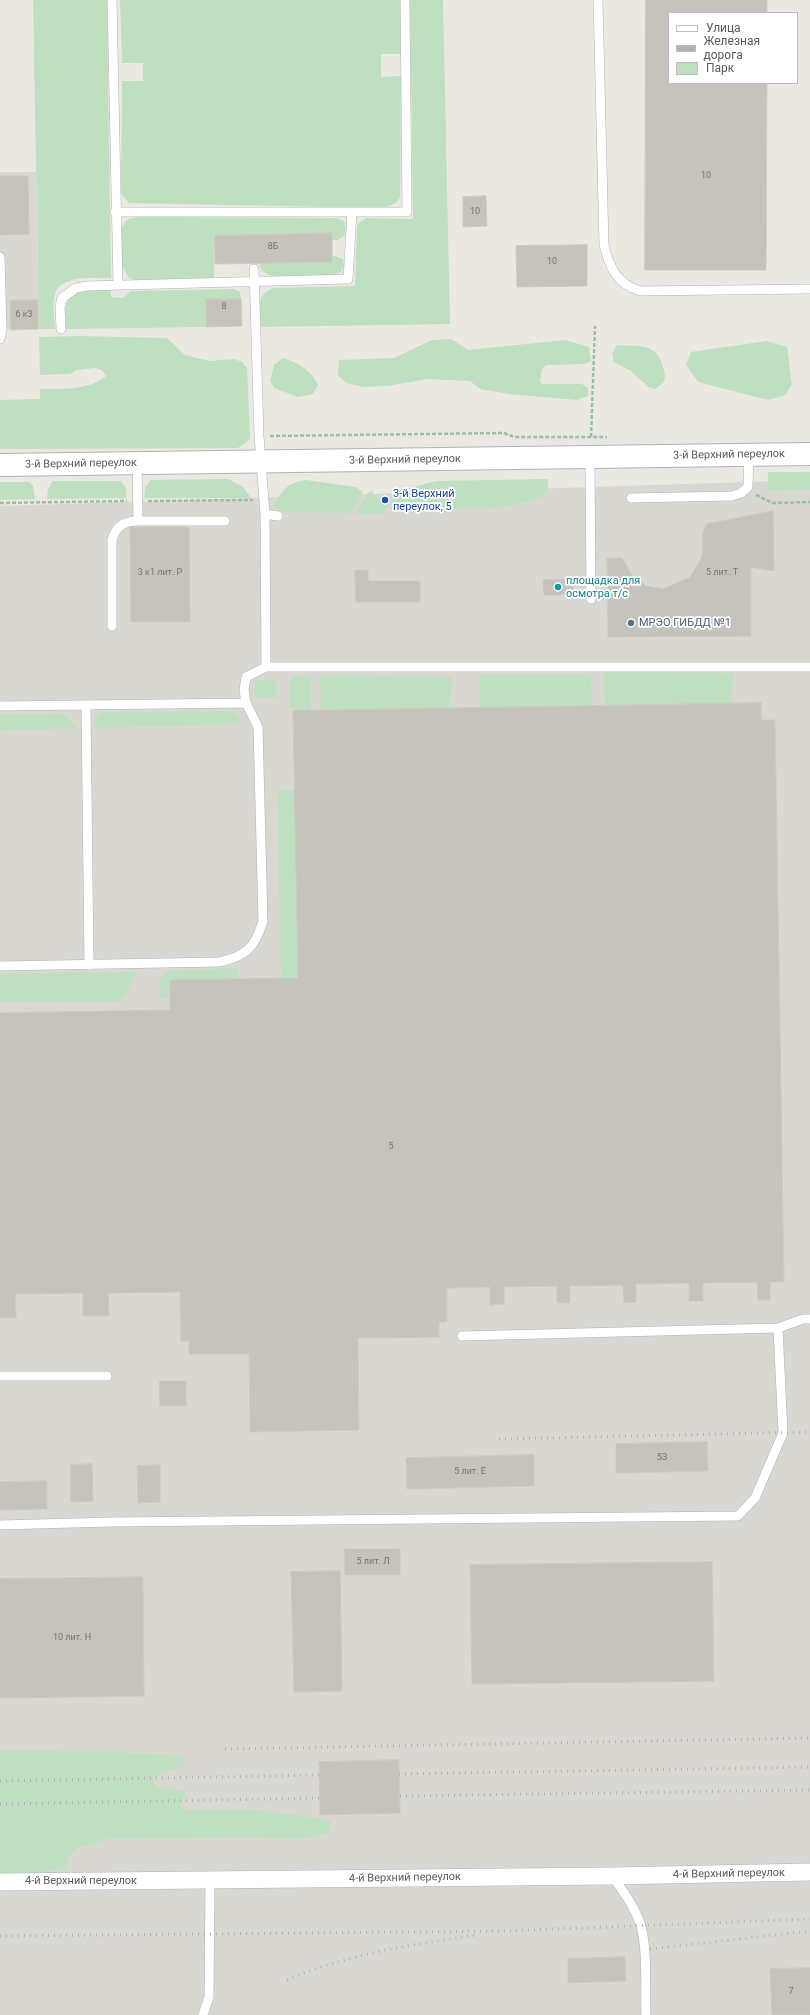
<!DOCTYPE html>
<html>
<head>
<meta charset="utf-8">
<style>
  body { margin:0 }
  #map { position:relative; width:810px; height:2015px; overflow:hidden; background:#eae8e0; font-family:Roboto,sans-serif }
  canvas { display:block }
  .legend { position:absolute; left:668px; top:12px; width:130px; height:72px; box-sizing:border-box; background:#fff; border:1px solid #bdbdbf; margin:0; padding:5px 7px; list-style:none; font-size:12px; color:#595b5f }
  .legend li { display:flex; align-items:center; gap:8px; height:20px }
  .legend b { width:20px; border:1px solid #bdbdbf }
</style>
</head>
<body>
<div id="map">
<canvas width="810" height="2015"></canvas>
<ul class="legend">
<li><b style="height:5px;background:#fff"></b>Улица</li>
<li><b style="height:5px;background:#b0b1b1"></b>Железная дорога</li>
<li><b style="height:11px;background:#bee0c0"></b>Парк</li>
</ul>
</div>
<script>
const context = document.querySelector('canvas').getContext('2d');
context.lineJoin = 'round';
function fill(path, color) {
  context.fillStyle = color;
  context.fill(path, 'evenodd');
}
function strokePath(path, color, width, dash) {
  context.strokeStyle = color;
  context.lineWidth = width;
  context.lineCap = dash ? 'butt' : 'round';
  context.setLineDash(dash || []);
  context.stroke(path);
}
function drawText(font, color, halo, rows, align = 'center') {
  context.font = font + ' Roboto,sans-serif';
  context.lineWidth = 3.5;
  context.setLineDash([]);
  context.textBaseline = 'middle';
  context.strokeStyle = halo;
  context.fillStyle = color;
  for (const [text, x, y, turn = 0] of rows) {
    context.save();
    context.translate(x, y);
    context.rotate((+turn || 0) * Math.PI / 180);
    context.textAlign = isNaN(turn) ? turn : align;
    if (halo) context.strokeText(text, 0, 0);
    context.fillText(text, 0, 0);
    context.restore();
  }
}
fill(new Path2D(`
  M0,172H36L39,329L0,330Z
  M810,480V2015H0V506Z`), '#d9d7d2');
fill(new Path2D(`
  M33,0H107L111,278C93,279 58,273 54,298C52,307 55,319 55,329H39Z
  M120,0H400L401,54H381V77L401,76L400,198C394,205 389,207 379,208L129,203L121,194V188L122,81H143V63H122Z
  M410,0H443L450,324L261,327C260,309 254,295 274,288L355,286L357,226L360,222L366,218L413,219Z
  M138,217L336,218L344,221L346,229L344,236L338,240H332L331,233L215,236L214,278L135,280L129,278L121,264V229L125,222L130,218Z
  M332,255L343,259L344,266L341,272L332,275L273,276C265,274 261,271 259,263L332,262Z
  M234,289L240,292L241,299H206L207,327L66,329C66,322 64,313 66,306C70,288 97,290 111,290V297L123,298L131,291Z
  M80,336L167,338L185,355L210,361L234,359L242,362L247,368L250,439L238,448L0,449V400L40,399V389C61,389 91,390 106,376L102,370L95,368L77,370L70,374L40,375L39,337Z
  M451,339L468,350L565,340L589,347L591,361L585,364L546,365L542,369L540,381L542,384H582L588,388V396L577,400L508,394L480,389L470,381L427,379L388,386L363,387L346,383L338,375L339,360L394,358L432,340Z
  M767,341L787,347L792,384L785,395L768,400L698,382L686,365L691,352Z
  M617,345C637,347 655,342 662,364C664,371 666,375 664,382L655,389L648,387L631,371L614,362L612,354Z
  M283,358C299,363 311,370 318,385L313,394L298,397L274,388L270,381L274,365Z
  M768,472H810V490L768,491Z
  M228,479L243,487L251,498H144L145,487L151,480Z
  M548,479V490L542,497L500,508L391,509L394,492L436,481Z
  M306,480L356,487L363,492L352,513L284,512L273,506C282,490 287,483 306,480Z
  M53,481H121L126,488V498L47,499L48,489Z
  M0,482H29L33,486L35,499L0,500Z
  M373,491V498L389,497L388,506L382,514H355L368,493Z
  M604,672L733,673L732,703L605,706Z
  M320,675L452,677L450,708L321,710Z
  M480,675H591L592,706L479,708Z
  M294,676H311V711L289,709V681Z
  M255,680H276V698H255Z
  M232,711L239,716L240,724L97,728L92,725L99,713Z
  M65,714L76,728L0,731V715Z
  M277,790H295L298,978H281Z
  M238,968L237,979L170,980V998L161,999L160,979L167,971Z
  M137,972L122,1001L0,1002V974Z
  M0,1750L113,1752L185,1756L184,1767L163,1771L154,1779L155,1787L183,1790L186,1796L180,1804L183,1810H257L330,1820L331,1829L326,1834L298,1839L243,1837L107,1839L80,1847L69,1855L65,1868L27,1876L0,1877Z`), '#bee0c0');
const building = new Path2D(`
  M646,0H767V13H669V83H767L766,270H645Z
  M0,176H28L29,234L0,235Z
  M486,196L487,226L463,227V197Z
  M332,233V262L215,264V236Z
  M587,245V286L517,287L516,246Z
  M206,299H241L242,326L207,327Z
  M38,300V329L11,330L10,301Z
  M773,511L774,571L751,567V636L608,637L607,558H622L632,575L646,586L663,589L668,587L690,577L702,557L703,531L707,524Z
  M138,527H189L190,622H131L130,528Z
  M355,570H368V581H420V602H356Z
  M573,579V595H544L543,580Z
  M761,703V720H775L784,1282H770V1300H758L757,1282L703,1283V1301H689V1283L636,1284V1302L624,1303L623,1285L570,1286V1303H557V1286L504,1287V1304L490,1305V1287L447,1288V1322H439V1337L358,1338L359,1430L250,1432L249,1354H189V1341H181L180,1292L108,1293L109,1316H83V1293L15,1294L16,1318H0V1013L170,1010V980L298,978L293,711Z
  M160,1381H186V1406H160Z
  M707,1442L708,1471L616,1473V1444Z
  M534,1455V1486L407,1489L406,1458Z
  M92,1464L93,1501L71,1502L70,1465Z
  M160,1465V1502L138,1503L137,1466Z
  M47,1481V1509L0,1510V1482Z
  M345,1549H400V1575H345Z
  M712,1562L714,1681L472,1684L470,1565Z
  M340,1571L342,1691L294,1692L291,1572Z
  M143,1577L144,1696L0,1698V1579Z
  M399,1760L400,1813L320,1815L319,1762Z
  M625,1957L626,1981L568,1983V1959Z
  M810,1968V2015H772L770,1969Z`);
fill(building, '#c6c2bc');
strokePath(building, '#cecabf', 1);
const service = new Path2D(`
  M112,0L118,285
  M598,0L604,245C609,267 617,284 640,291L810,289
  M115,212H407L405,0
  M0,257L2,330L0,339
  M254,269L259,436L265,514L266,667
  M61,329L60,307L62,298L76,288L87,286L348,279L352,212
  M590,458L591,599
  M137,463L138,521H225
  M631,498L732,496L741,493L748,487L749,455
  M265,514L278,516
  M112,626V540C116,526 124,521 138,521
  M86,705L89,965
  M0,706L246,703L244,690L246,677L266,667H810
  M0,966L219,962C247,956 255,947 263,921L258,727L246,703
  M462,1336L778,1328L803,1319H810
  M0,1376H107
  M0,1525L111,1522L738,1516L755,1498L783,1433L778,1328
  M612,1876C623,1891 634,1906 640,1923C648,1947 645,1989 646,2015
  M203,2015L209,1997L210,1880`);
const minor = new Path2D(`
  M0,1882L612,1876L810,1872`);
const tertiary = new Path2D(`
  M0,465L810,454`);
strokePath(service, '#b0b2b6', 10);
strokePath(minor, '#b0b2b6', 18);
strokePath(tertiary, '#b0b2b6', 24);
strokePath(new Path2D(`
  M270,436L504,433L514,437H607
  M591,437L595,326
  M756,495L773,503L810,502
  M148,501L253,500
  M0,503L127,501`), '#99c0a6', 2.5, [4, 2]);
strokePath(service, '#fff', 9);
strokePath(minor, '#fff', 17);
strokePath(tertiary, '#fff', 22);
strokePath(new Path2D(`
  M499,1439L810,1432
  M225,1749L810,1738
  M399,1774L810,1767
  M0,1781L319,1775
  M400,1796L810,1790
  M0,1804L320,1798
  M0,1936L503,1931L810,1919
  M650,1949L810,1931
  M287,1980C351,1953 409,1945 477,1935`), '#b0b1b1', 3, [1, 5]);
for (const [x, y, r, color] of [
  [385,500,4,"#1a4fb4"],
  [558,587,4,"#0f9aa8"],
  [631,623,4,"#5c6f8a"]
]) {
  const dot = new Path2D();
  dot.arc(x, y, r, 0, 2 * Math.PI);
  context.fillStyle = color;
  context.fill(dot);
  strokePath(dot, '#fff', 1.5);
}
drawText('9px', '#747576', null, [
  ["10",706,176],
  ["10",475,212],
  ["8Б",273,247],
  ["10",552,262],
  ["8",224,307],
  ["6 к3",24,315],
  ["3 к1 лит. Р",160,573],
  ["5 лит. Т",722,573],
  ["5",391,1147],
  ["5З",662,1458],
  ["5 лит. Е",470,1472],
  ["5 лит. Л",373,1562],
  ["10 лит. Н",72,1638],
  ["7",791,1992]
]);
drawText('11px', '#595b5f', '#fff', [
  ["3-й Верхний переулок",729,455,-1],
  ["3-й Верхний переулок",405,460,-1],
  ["3-й Верхний переулок",81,464,-1],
  ["4-й Верхний переулок",729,1874,-1],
  ["4-й Верхний переулок",405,1878,-1],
  ["4-й Верхний переулок",81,1881]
]);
drawText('11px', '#164399', '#fff', [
  ["3-й Верхний",393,494],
  ["переулок, 5",393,507]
], 'left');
drawText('11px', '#0d838f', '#fff', [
  ["площадка для",566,581],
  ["осмотра т/с",566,594]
], 'left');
drawText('11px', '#4e5e75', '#fff', [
  ["МРЭО ГИБДД №1",639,623]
], 'left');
</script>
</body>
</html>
